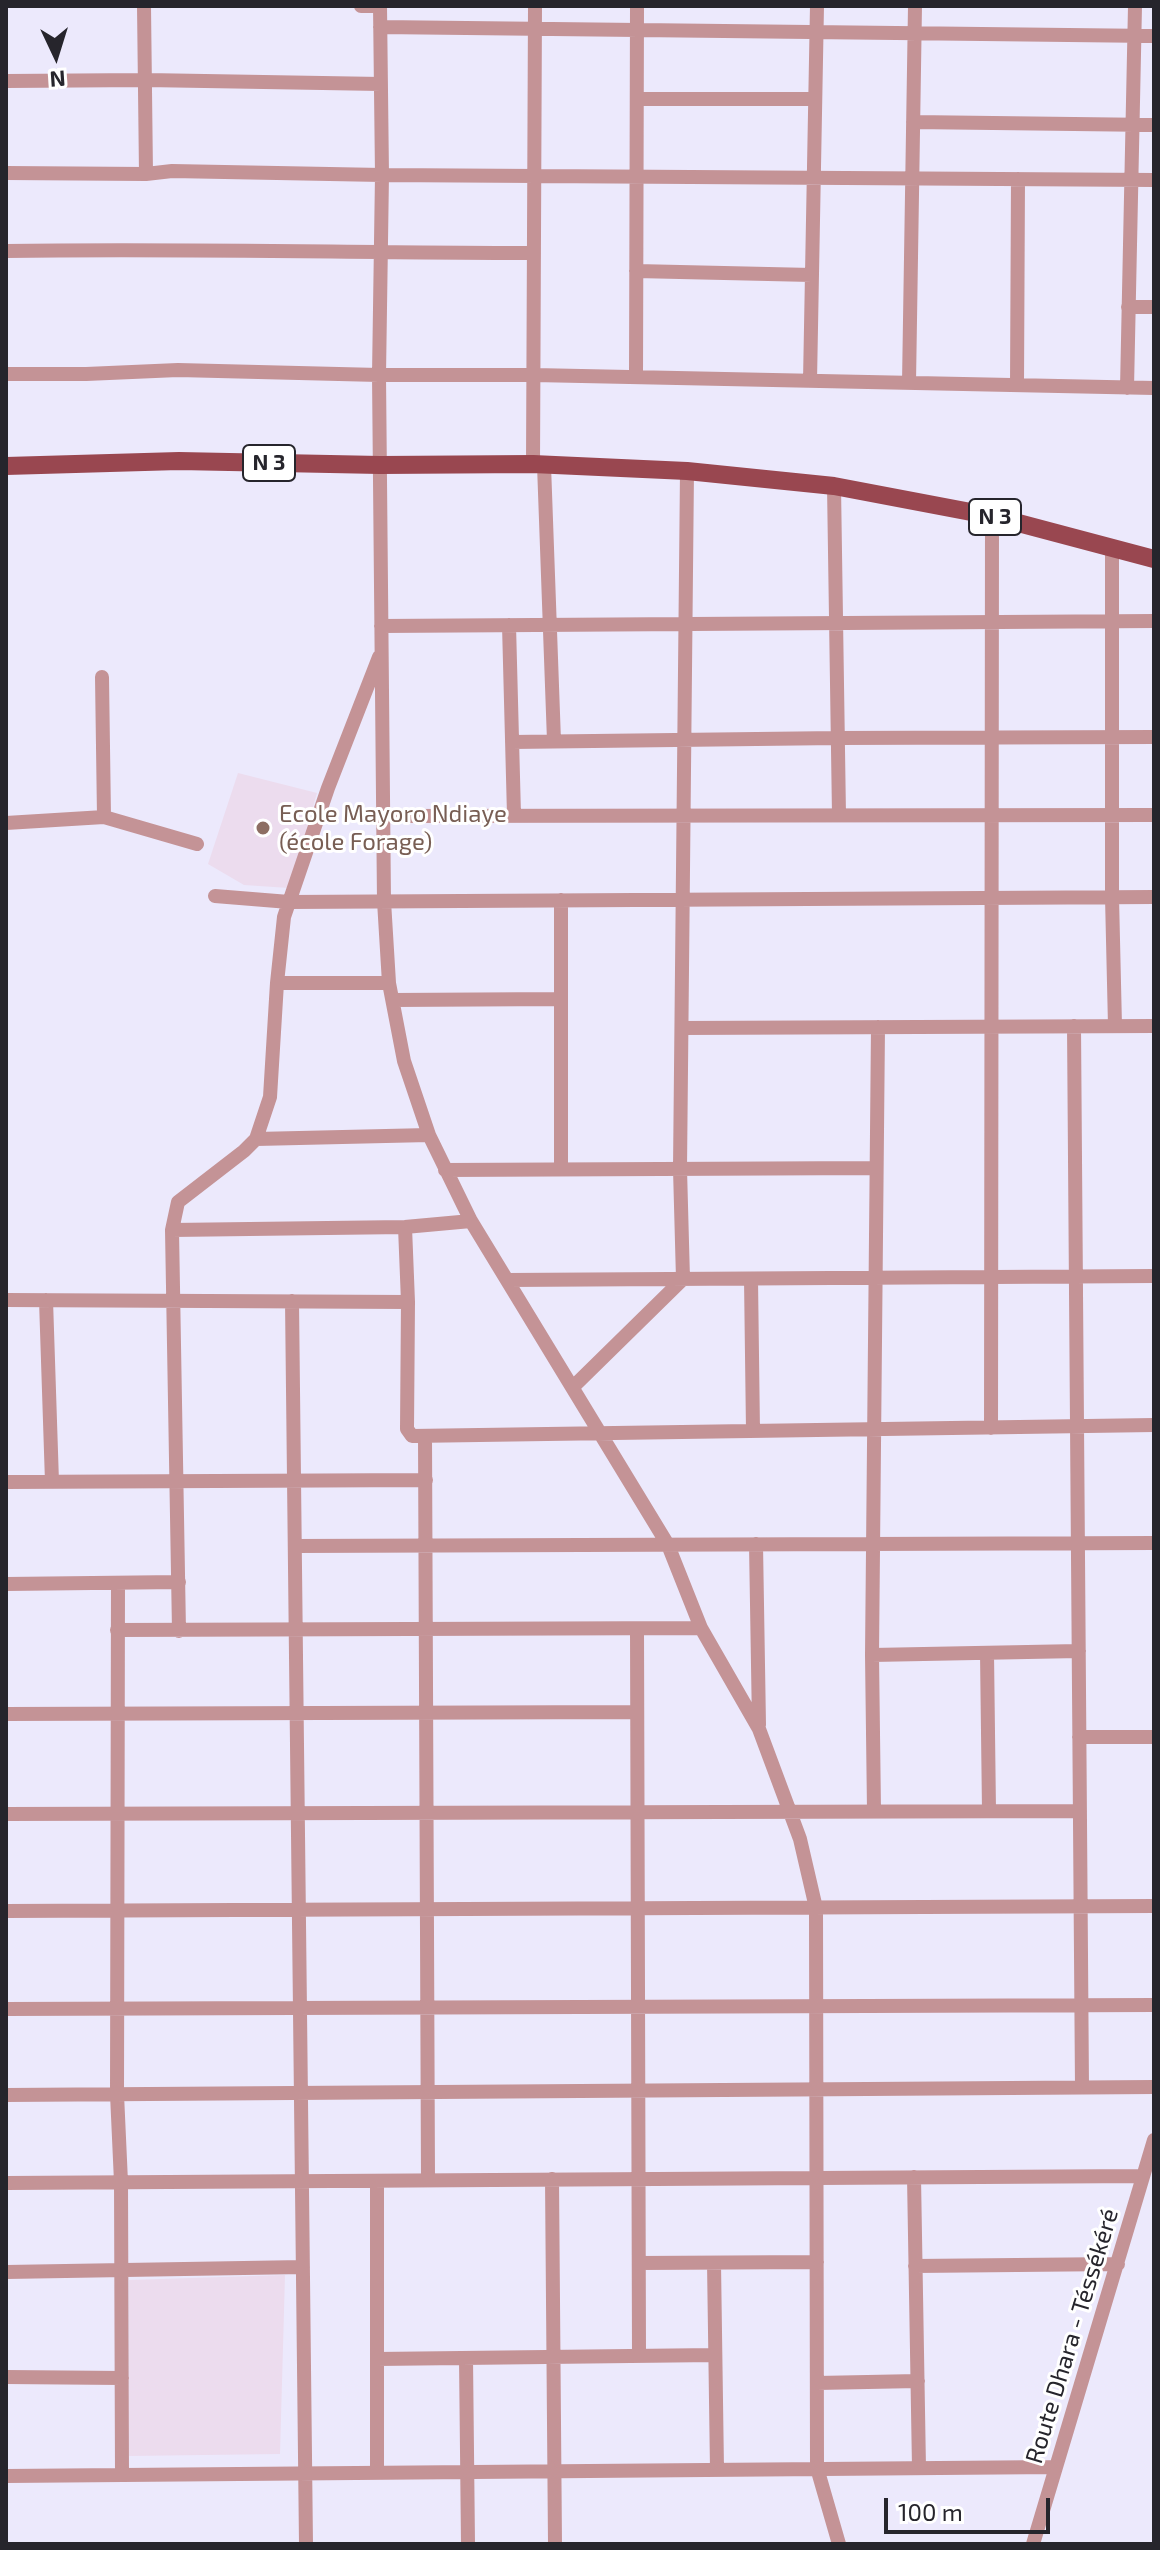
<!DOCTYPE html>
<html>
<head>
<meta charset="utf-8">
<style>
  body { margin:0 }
  #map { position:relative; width:1160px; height:2550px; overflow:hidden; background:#ece9fc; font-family:"Exo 2",sans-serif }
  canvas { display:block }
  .frame { position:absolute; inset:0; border:8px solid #26252c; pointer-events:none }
  .north { position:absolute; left:16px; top:16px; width:80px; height:80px; -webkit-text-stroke:6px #fff; paint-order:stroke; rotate:176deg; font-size:22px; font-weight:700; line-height:32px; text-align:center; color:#26252c }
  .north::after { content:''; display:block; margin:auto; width:28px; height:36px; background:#26252c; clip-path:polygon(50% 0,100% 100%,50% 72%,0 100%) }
  .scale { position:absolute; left:884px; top:2498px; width:166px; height:36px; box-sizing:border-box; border:4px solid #26252c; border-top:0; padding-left:10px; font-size:24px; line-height:28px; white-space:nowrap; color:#26252c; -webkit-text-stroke:6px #fff; paint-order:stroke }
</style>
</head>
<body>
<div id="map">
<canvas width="1160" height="2550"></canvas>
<div class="frame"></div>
<div class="north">N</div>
<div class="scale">100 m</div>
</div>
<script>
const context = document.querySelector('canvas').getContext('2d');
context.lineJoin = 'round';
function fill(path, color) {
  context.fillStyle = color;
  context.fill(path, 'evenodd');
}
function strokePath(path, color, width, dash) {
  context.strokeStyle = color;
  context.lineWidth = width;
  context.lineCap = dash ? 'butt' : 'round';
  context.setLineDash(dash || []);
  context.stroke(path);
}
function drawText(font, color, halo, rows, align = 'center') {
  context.font = font + ' "Exo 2",sans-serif';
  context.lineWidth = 6;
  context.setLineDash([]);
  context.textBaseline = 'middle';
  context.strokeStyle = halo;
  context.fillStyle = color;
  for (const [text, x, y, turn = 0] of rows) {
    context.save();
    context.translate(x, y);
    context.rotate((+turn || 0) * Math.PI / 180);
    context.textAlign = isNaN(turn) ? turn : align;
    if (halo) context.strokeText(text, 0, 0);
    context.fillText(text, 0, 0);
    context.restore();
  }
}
fill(new Path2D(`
  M238,773L317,793L289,888L244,885L208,864Z
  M285,2275L280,2454L129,2456V2280Z`), '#ecdcee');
strokePath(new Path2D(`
  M144,6L146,174
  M361,6H380L382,175L379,375L384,901L389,983L404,1061L429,1135L471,1221L668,1545L701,1628L759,1729L800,1839L816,1908L817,2468L839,2544
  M380,27L1154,36
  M6,81L146,80L381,84
  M637,99H815
  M913,122L1154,125
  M6,173L146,174L172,171L382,175L1154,180
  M6,251C182,248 358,253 534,253
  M636,271L812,275
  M1128,307H1154
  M6,374H86L178,370L379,375H534L1154,388
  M636,377L637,6
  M810,381L817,6
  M909,383L915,6
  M1017,385L1018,179
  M1127,388L1135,6
  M533,464L535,6
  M544,465L554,741
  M834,486L839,815
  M1112,547V897L1115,1026
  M509,625L514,815
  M381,626L1154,621
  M102,677L104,817
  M512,742L838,738L1154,737
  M383,816L1154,815
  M6,823L104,817L197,844
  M215,896L289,902L1154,897
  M561,900V1169
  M277,983H389
  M393,1000L561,999
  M1074,1026L1082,2087
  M682,1028L1154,1026
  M256,1139L429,1135
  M445,1170L876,1168
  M405,1227L408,1302L407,1429L412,1436L1154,1425
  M172,1230L405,1227L471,1221
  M751,1279L753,1431
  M508,1280L1154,1276
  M6,1300L408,1302
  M46,1300L52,1482
  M292,1301L306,2544
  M573,1387L683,1279L680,1169L687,471
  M991,1428L992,516
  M425,1436L428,2180
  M6,1482L426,1480
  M756,1544L759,1725
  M295,1546L1154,1543
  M118,1583L117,2094L121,2182L122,2475
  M6,1584L179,1582
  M637,1629L639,2356
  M117,1630L701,1628
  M179,1631L172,1230L178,1202L244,1151L256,1139L270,1097L277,983L284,917L328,788L379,657
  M987,1653L989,1811
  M872,1655L1079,1651
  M6,1714L637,1712
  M1079,1737H1154
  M874,1811L872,1655L878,1027
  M6,1814L1080,1811
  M6,1911L1154,1906
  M6,2009L1154,2005
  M6,2095L1154,2087
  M914,2177L919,2468
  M552,2179L555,2544
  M377,2181V2472
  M6,2183L1143,2176
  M639,2263L817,2262
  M714,2263L717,2469
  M915,2266L1118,2264
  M6,2272L303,2267
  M466,2358L468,2544
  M377,2359L715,2355
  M6,2377L122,2378
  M817,2383L918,2381
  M6,2476L1056,2467
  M1033,2544L1154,2140`), '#c49396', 14);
strokePath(new Path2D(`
  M6,466L179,461L380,465L533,464L687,471L834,486L992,516L1154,559`), '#994750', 18);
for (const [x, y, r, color] of [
  [263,828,8,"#8d6e63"]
]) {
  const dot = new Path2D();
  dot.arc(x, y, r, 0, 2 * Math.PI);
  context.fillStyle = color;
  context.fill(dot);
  strokePath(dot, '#fff', 3);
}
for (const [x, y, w] of [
  [269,463,52],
  [995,517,52]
]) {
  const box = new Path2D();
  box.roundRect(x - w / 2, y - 18, w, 36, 6);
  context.fillStyle = '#fff';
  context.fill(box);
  strokePath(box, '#26252c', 2);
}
drawText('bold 22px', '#26252c', null, [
  ["N 3",269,463],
  ["N 3",995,517]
]);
drawText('24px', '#785e54', '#fff', [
  ["Ecole Mayoro Ndiaye",279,814],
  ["(école Forage)",279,842]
], 'left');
drawText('24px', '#26252c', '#fff', [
  ["Route Dhara - Téssékéré",1072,2336,-73]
]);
</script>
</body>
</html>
